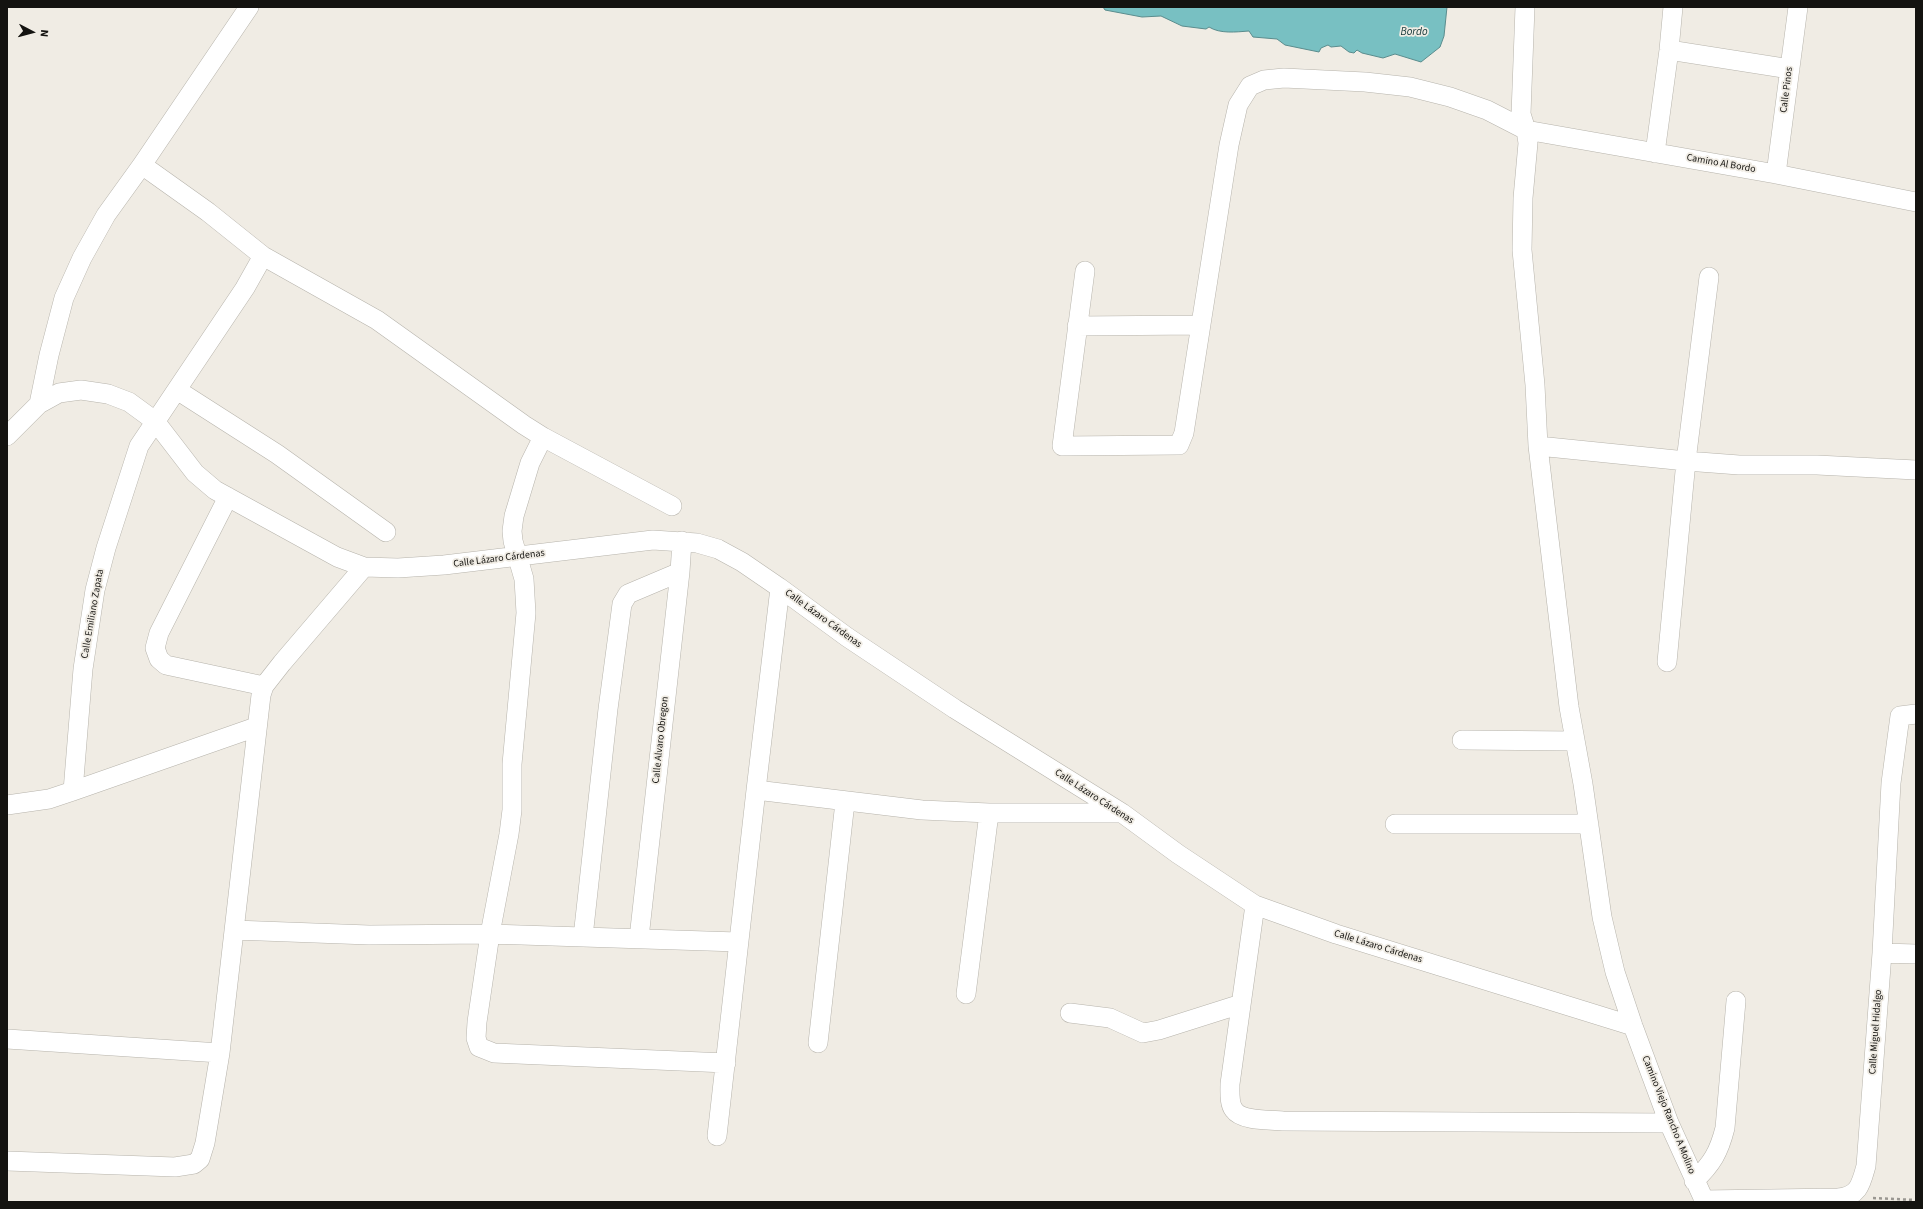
<!DOCTYPE html>
<html>
<head>
<meta charset="utf-8">
<style>
  body { margin:0 }
  #map { position:relative; width:1923px; height:1209px; overflow:hidden; background:#f0ece4; font-family:"Source Sans 3",sans-serif }
  canvas { display:block }
  .frame { position:absolute; inset:0; border:8px solid #141310; pointer-events:none }
  .north { position:absolute; left:12px; top:12px; width:40px; height:40px; -webkit-text-stroke:3px #f0ece4; paint-order:stroke; rotate:96deg; font-size:11px; font-weight:700; line-height:16px; text-align:center; color:#141310 }
  .north::after { content:''; display:block; margin:auto; width:14px; height:18px; background:#141310; clip-path:polygon(50% 0,100% 100%,50% 72%,0 100%) }
</style>
</head>
<body>
<div id="map">
<canvas width="1923" height="1209"></canvas>
<div class="frame"></div>
<div class="north">N</div>
</div>
<script>
const context = document.querySelector('canvas').getContext('2d');
context.lineJoin = 'round';
function fill(path, color) {
  context.fillStyle = color;
  context.fill(path, 'evenodd');
}
function strokePath(path, color, width, dash) {
  context.strokeStyle = color;
  context.lineWidth = width;
  context.lineCap = dash ? 'butt' : 'round';
  context.setLineDash(dash || []);
  context.stroke(path);
}
function drawText(font, color, halo, rows, align = 'center') {
  context.font = font + ' "Source Sans 3",sans-serif';
  context.lineWidth = 3.5;
  context.setLineDash([]);
  context.textBaseline = 'middle';
  context.strokeStyle = halo;
  context.fillStyle = color;
  for (const [text, x, y, turn = 0] of rows) {
    context.save();
    context.translate(x, y);
    context.rotate((+turn || 0) * Math.PI / 180);
    context.textAlign = isNaN(turn) ? turn : align;
    if (halo) context.strokeText(text, 0, 0);
    context.fillText(text, 0, 0);
    context.restore();
  }
}
const water = new Path2D(`
  M1085,7H1447L1444,36L1440,47L1421,62L1395,54L1383,58L1362,53L1357,50L1354,53L1349,52L1341,46L1331,47L1328,45L1321,48L1319,52L1285,45L1277,39L1253,37L1249,31C1236,32 1220,34 1209,27L1206,29L1182,26L1161,16L1142,17L1105,10L1103,7Z`);
fill(water, '#78c0c2');
strokePath(water, '#5a8c8d', 1);
const minor = new Path2D(`
  M1525,7L1521,114L1526,130L1528,143L1523,198L1522,250L1535,385L1538,446L1569,707L1583,784L1602,917L1615,972L1633,1026L1669,1123L1705,1202
  M1669,50L1790,69
  M1655,153L1669,50L1673,7
  M142,165L208,212L263,256L377,320L524,425L543,437L530,463L514,516L512,531L513,541L524,579L526,613L512,764V810L509,834L490,934L477,1022L476,1038L479,1047L494,1053L726,1063
  M1776,174L1798,7
  M1085,271L1062,446L1179,445L1184,433L1229,145L1238,105L1250,86L1264,80L1284,78L1365,82L1410,87L1450,97L1487,110L1526,130L1776,174L1916,202
  M1077,326L1201,325
  M177,390L277,454L386,532
  M39,404L49,355L64,298L82,258L106,215L142,165L249,7
  M7,436L39,404L59,393L81,390L108,394L129,402L155,421L195,473L215,490L337,557L364,567L398,568L444,565L653,540L697,543L718,549L742,562L780,588L847,637L955,709L1122,813L1178,854L1255,905L1336,934L1633,1026
  M543,437L672,506
  M1538,446L1686,461L1739,465H1817L1916,470
  M228,497L159,633L155,648L159,659L166,665L264,686
  M1667,662L1686,461L1709,277
  M1462,740L1575,741
  M756,790L922,810L989,813H1122
  M73,791L83,669L95,590L106,548L139,446L245,288L263,256
  M7,805L49,799L73,791L256,727
  M1395,824H1589
  M1255,905L1230,1084C1230,1092 1229,1104 1234,1110C1241,1121 1271,1120 1283,1121L1669,1123
  M234,930L369,935L490,934L738,942
  M583,937L608,709L622,604L628,594L680,572
  M639,938L680,572L682,541
  M1882,953L1916,954
  M966,994L989,813
  M1070,1013L1110,1018L1143,1033L1159,1030L1241,1004
  M7,1039L220,1053
  M818,1043L845,802
  M717,1136L756,790L780,588
  M7,1161L175,1167L194,1164L200,1159L205,1143L220,1053L261,695L264,686L282,663L364,567
  M1694,1181C1712,1164 1719,1152 1725,1128L1736,1001
  M1703,1200L1838,1198C1859,1196 1861,1184 1866,1166L1882,953L1891,783L1900,716L1916,714`);
strokePath(minor, '#b6b3ab', 20);
strokePath(new Path2D(`
  M1873,1198L1916,1200`), '#9a9791', 2.5, [3, 3]);
strokePath(minor, '#fff', 19);
drawText('10px', '#141310', '#f0ece4', [
  ["Calle Pinos",1787,90,-83],
  ["Camino Al Bordo",1721,164,10],
  ["Calle Lázaro Cárdenas",499,559,-7],
  ["Calle Emiliano Zapata",93,614,-80],
  ["Calle Lázaro Cárdenas",823,619,36],
  ["Calle Alvaro Obregon",661,740,-84],
  ["Calle Lázaro Cárdenas",1094,797,33],
  ["Calle Lázaro Cárdenas",1378,947,17],
  ["Calle Miguel Hidalgo",1876,1032,-86],
  ["Camino Viejo Rancho A Molino",1668,1115,68]
]);
drawText('italic 11px', '#123637', '#f0ece4', [
  ["Bordo",1414,33]
]);
</script>
</body>
</html>
